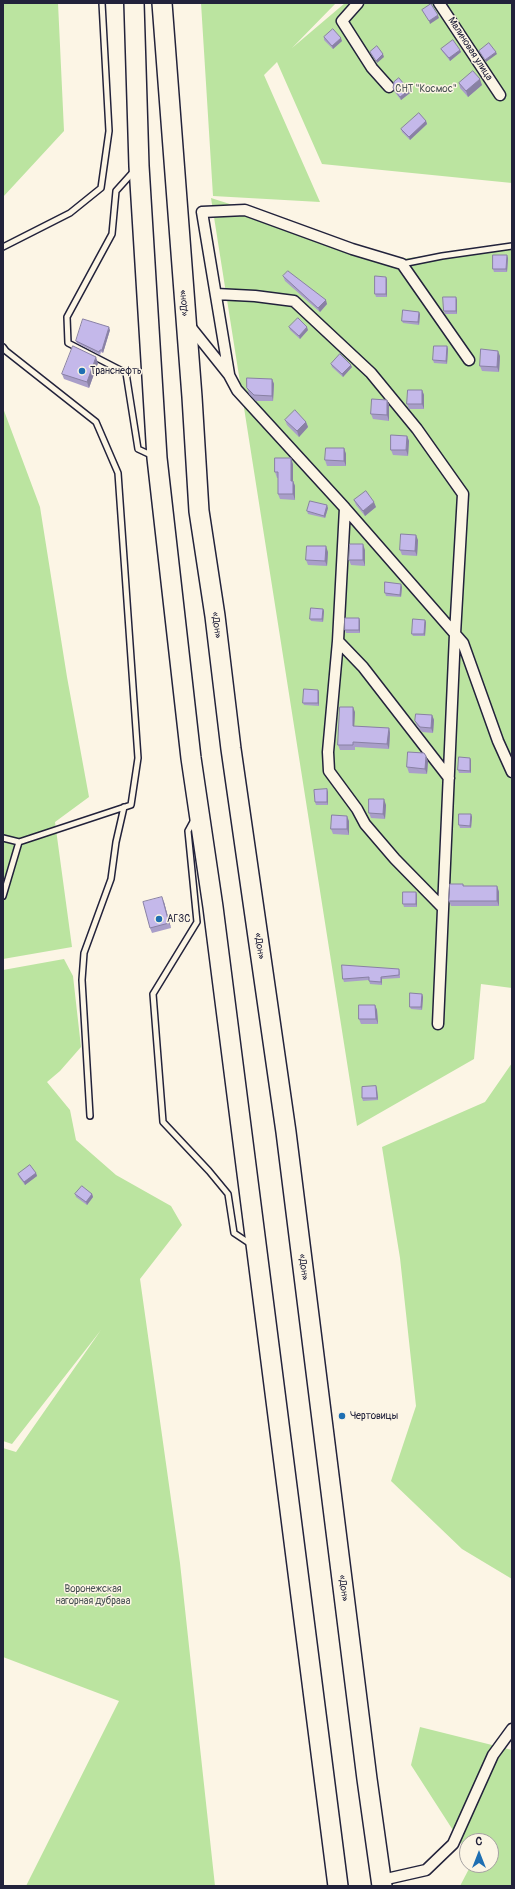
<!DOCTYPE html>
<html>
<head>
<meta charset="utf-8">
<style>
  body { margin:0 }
  #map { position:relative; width:515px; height:1889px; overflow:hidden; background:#fcf5e5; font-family:Pangolin,sans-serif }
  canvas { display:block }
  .frame { position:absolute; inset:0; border:4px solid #22223b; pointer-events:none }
  .north { position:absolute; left:459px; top:1833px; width:40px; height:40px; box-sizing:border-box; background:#fcf5e5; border:1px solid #a5a1a1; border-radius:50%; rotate:0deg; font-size:11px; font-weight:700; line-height:16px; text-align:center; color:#22223b }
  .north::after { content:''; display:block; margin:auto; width:14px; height:18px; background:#1f6fb2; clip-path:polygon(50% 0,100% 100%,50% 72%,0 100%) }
</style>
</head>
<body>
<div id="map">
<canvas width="515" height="1889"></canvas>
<div class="frame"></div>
<div class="north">С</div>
</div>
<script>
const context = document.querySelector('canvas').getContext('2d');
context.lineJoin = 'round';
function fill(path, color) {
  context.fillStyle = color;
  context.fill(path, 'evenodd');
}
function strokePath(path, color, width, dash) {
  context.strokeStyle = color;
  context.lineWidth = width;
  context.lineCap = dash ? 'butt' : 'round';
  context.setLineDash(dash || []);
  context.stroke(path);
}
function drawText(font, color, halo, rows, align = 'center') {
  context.font = font + ' Pangolin,sans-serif';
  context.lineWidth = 3;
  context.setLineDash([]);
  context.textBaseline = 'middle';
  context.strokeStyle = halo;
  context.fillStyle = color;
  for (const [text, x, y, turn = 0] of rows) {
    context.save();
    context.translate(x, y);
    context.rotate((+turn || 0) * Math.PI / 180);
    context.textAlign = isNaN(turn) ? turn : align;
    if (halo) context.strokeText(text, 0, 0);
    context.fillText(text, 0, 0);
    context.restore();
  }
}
fill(new Path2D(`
  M3,3H58L64,131L3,197Z
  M201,3H336L292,48L345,3H512V183L322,164L277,62L264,75L320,202L213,196Z
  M211,198L402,259L512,244V988L481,984L474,1059L357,1126Z
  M3,408L40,507L67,677L89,797L55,822L72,947L3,959Z
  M64,959L73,976L81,1047L60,1071L47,1082L70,1110L76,1140L116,1175L171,1206L182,1225L140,1279L180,1563L215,1886H26L119,1701L3,1657V1448L16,1452L101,1330L12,1444L3,1441V970Z
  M512,1063V1579L462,1549L391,1481L416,1406L400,1258L382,1147L485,1102Z
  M420,1727L512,1750V1886H460L471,1865H491V1841H467V1852L411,1765Z`), '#bbe4a0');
const lane = new Path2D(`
  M134,171L116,191L112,234L67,317L68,343L126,373L138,449L153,456
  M3,247L70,213L101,188L109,131L102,3
  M402,264L442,256L512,246
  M3,347L6,351L96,422L118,473L138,758L131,805L19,842L3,838
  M194,820L188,831L197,922L153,994L163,1122L209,1171L228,1194L234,1233L252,1245
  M3,896L19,842
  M90,1116L82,980L84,953L111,879L116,842L124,807`);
const street = new Path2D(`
  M358,3L342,21L372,68L389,87
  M439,3L500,95
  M216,294L255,296L294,301L371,373L417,429L463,494L455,634L438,1024
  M189,325L229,375L237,390L345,508L463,643L498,741L512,772
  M229,374L202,212L245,210L352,249L402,264L469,360
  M345,508L338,641L328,752L329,771L357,809L365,824L395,859L443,908
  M338,641L363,667L449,778
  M382,1880L426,1870L453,1844L493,1755L512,1729`);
const highway = new Path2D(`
  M134,3L139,166L157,458L191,758L213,907L338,1886
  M162,3L192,397L199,511L215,616L231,749L286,1132L367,1779L382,1886`);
strokePath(lane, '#22223b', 8);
strokePath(street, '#22223b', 13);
strokePath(highway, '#22223b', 22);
strokePath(lane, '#fcf5e5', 5);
strokePath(street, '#fcf5e5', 10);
strokePath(highway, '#fcf5e5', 19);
fill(new Path2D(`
  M324,37L342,41L333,49L324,40Z
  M441,49L460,50L461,52L450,61L442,51Z
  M459,83L482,85L468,97L460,88Z
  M393,88L410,93L401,100L394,91Z
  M426,121L427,124L410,140L402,132L401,129Z
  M508,258L507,272H494L493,269Z
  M283,276L327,304L320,312L285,281Z
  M387,279V297H376L375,294Z
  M457,300V314H445L444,311Z
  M420,314L419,325L403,323L402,321Z
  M289,327L308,330L300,339L290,330Z
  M110,330L103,353L101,352L100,355L77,343L76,341Z
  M447,346L448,349L447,364L434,363L433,360Z
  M500,356L499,372L482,371L480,366Z
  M98,363L89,388L64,379L62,374Z
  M331,364L352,367L343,377L332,367Z
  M272,379L274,384L273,401H256L249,394L247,388Z
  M422,390L424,395V409H409L407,404Z
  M387,400L389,405V421L373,419L371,414Z
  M285,420L306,422L308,427L299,437L287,425Z
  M407,436L409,441L408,456L393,455L391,450Z
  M344,448L346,454V466H327L325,460Z
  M293,464V481L295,486V500L280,499L278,494V478H277L275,472Z
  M354,500L376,507L365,516L356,505Z
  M328,508L325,518L308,514L307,511Z
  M418,540L417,556L402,555L400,550Z
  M365,550V566L351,565L349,560Z
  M328,552L327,566L308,565L306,560Z
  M402,587L401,597L386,596L385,593Z
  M323,609L324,611L323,622L311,621L310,619Z
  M359,618L360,621V633H346L345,630Z
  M426,622L425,636H413L412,634Z
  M318,690L319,692V706L304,705L303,703Z
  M355,712L354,726L389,728L390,733L389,749L355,747V750H340L338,745Z
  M432,715L434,720L433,733L422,732L417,726L415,721Z
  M471,760V773H459L458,770Z
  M428,761L427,774L409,773L407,767Z
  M328,792V805H316L315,802Z
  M386,805L385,819L371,818L369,813Z
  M471,814L472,817L471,828H460L459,825Z
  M349,821V835L333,834L331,829Z
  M463,884L464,886H497L499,892V906H451L449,901Z
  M416,892L417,895V907H404L403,904Z
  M164,902L171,928L152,933L150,928Z
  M399,969L400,972V978L382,979V985L370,984L369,980L344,982L343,979Z
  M422,994L423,997L422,1010L411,1009L410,1007Z
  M375,1005L377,1010L378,1024H361L359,1019Z
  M376,1086L377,1089L378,1100L363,1101L362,1098Z
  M36,1173L37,1176L25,1185L19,1177L18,1174Z
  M75,1194H92L93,1197L87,1205L76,1197Z`), '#a99ec9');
fill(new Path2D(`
  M438,15L439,18L430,24L429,21Z
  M341,38L342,41L333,49L332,46Z
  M460,50L461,52L450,61L449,58Z
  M496,52L497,54L486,62L485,60Z
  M383,54L384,57L377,63L376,61Z
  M480,79L482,85L468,97L466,91Z
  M409,90L410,93L401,100L400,97Z
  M426,121L427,124L410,140L409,137Z
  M507,255L508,258L507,272L506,269Z
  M386,277L387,279V297L386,294Z
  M456,297L457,300V314L456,311Z
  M326,300L327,304L320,312L318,308Z
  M419,312L420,314L419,325L418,322Z
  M109,327L110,330L103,353L102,350Z
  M307,327L308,330L300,339L299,336Z
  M447,346L448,349L447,364L446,361Z
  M498,351L500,356L499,372L497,367Z
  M96,357L98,363L89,388L87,382Z
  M351,365L352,367L343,377L342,374Z
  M272,379L274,384L273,401L272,396Z
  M422,390L424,395V409L422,404Z
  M387,400L389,405V421L387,415Z
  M306,422L308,427L299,437L297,431Z
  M407,436L409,441L408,456L406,450Z
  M344,448L346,454V466L344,461Z
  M291,458L293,464V486L291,481Z
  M293,481L295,486V500L293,494Z
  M374,502L376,507L365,516L363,511Z
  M327,505L328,508L325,518L324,516Z
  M416,535L418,540L417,556L415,551Z
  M363,544L365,550V566L363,560Z
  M326,546L328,552L327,566L325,561Z
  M401,584L402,587L401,597L400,595Z
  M323,609L324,611L323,622L322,619Z
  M359,618L360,621V633L359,630Z
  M425,620L426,622L425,636L424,634Z
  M318,690L319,692V706L318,703Z
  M353,707L355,712L354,730L353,726Z
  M432,715L434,720L433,733L431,728Z
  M389,728L390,733L389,749L387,744Z
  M426,756L428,761L427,774L425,769Z
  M470,758L471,760V773L470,771Z
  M327,789L328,792V805L327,802Z
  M384,799L386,805L385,819L383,814Z
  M471,814L472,817L471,828L470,826Z
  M347,816L349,821V835L347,829Z
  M497,886L499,892V906L497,901Z
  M416,892L417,895V907L416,904Z
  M162,897L164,902L171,928L169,923Z
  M381,977L382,979V985L381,982Z
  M422,994L423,997L422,1010L421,1007Z
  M375,1005L377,1010L378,1024L376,1019Z
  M376,1086L377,1089L378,1100L377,1098Z
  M36,1173L37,1176L25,1185L24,1182Z
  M92,1194L93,1197L87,1205L86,1202Z`), '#8981a4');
const building = new Path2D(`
  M431,4L438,15L429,21L422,10Z
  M333,29L341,38L332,46L324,37Z
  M453,40L460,50L449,58L441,49Z
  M489,43L496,52L485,60L479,51Z
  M377,46L383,54L376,61L370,52Z
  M473,71L480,79L466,91L459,83Z
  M399,78L409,90L400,97L393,88L394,82Z
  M419,113L426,121L409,137L401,129Z
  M493,255H507L506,269H493Z
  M288,271L326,300L318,308L283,276Z
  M375,276L386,277V294H375Z
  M443,297H456V311H444Z
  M403,310L419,312L418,322L402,321Z
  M298,318L307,327L299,336L289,327Z
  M83,319L109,327L102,350H100L99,352L76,341Z
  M73,346L96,357L87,382L62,374Z
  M434,346H447L446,361L433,360Z
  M481,349L498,351L497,367L480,366Z
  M340,354L351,365L342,374L331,364Z
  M247,378L272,379V396L254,395L247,388Z
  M408,390H422V404H407Z
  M372,399L387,400V415L371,414Z
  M295,410L306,422L297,431L285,420Z
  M391,435L407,436L406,450H391Z
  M326,448H344V461L325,460Z
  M275,458H291V481H293V494H278V472H275Z
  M366,491L374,502L363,511L354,500Z
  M310,501L327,505L324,516L307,511Z
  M401,534L416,535L415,551L400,550Z
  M350,544H363V560H349Z
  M307,546H326L325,561L306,560Z
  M385,582L401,584L400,595L385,593Z
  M311,608L323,609L322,619H310Z
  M345,618H359V630H345Z
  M413,619L425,620L424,634H412Z
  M304,689L318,690V703H303Z
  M340,707H353V726L389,728L387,744L353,742V745H338Z
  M416,714L432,715L431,728L420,727L415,721Z
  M408,752L424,753L426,756L425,769L407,767Z
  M459,757L470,758V771L458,770Z
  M327,789V802H315L314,790Z
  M369,799H384L383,814L369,813Z
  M459,814H471L470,826L459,825Z
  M332,815L347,816V829H331Z
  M450,884H463V886H497V901H449Z
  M403,892H416V904H403Z
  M162,897L169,923L150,928L143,902Z
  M342,965L399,969V975L381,977V982L369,981V977L343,979Z
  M410,993L422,994L421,1007H410Z
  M359,1005H375L376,1019H359Z
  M376,1086L377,1098H362V1087Z
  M30,1165L36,1173L24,1182L18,1174Z
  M82,1186L92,1194L86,1202L75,1194Z`);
fill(building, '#c4b8ea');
strokePath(building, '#8981a4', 1);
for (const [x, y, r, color] of [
  [82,371,4,"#1f6fb2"],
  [159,919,4,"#1f6fb2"],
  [342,1416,4,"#1f6fb2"]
]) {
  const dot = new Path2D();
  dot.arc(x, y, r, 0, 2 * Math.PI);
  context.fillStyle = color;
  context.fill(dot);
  strokePath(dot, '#fcf5e5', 1.5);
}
drawText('10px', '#22223b', '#fcf5e5', [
  ["Малиновая улица",470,49,57],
  ["«Дон»",184,303,-94],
  ["«Дон»",216,625,83],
  ["«Дон»",259,946,82],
  ["«Дон»",303,1267,83],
  ["«Дон»",343,1588,83]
]);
drawText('10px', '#485254', '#fcf5e5', [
  ["СНТ \"Космос\"",426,89],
  ["Воронежская",93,1589],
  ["нагорная дубрава",93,1601]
]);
drawText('10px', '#22223b', '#fcf5e5', [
  ["Транснефть",90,371],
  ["АГЗС",167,919],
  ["Чертовицы",350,1416]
], 'left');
</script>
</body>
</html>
